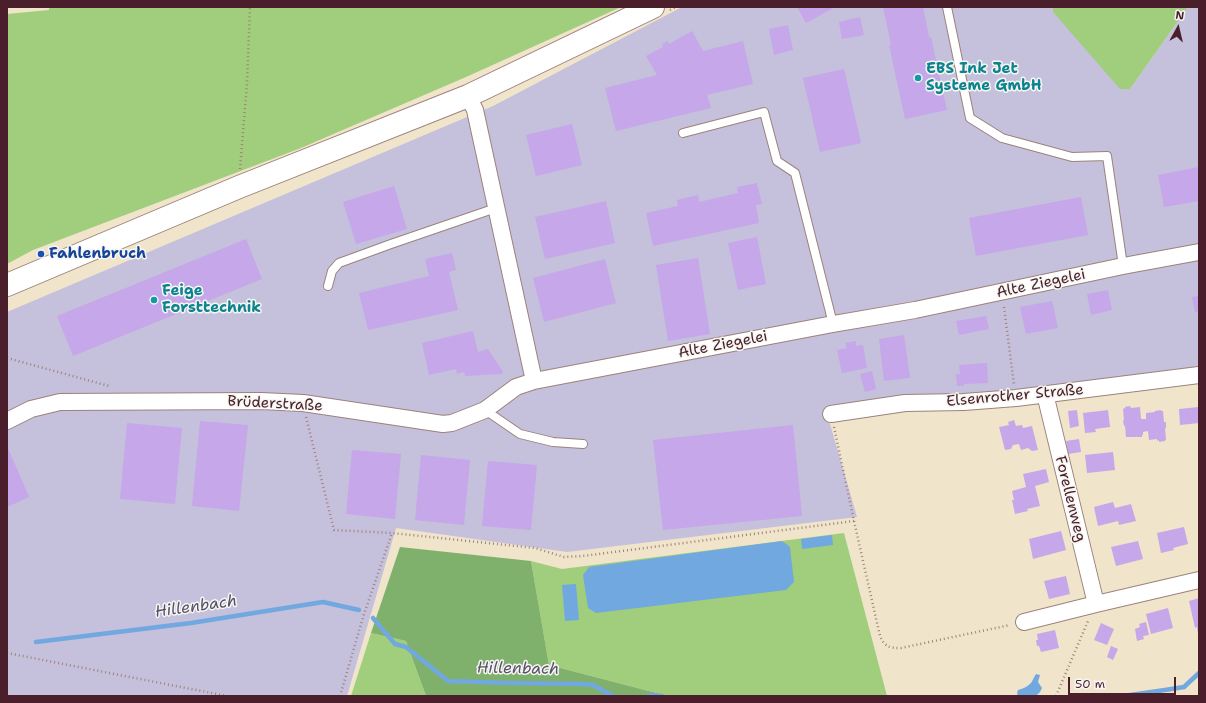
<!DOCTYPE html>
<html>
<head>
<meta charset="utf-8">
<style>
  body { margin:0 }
  #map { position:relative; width:1206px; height:703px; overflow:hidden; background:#f0e4cb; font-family:"Shantell Sans",sans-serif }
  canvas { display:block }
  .frame { position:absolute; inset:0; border:8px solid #4a1f2b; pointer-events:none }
  .north { position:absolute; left:1158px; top:8px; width:40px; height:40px; -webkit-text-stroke:3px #f6f6f2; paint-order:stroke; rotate:8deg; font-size:11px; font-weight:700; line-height:16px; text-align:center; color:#4a1f2b }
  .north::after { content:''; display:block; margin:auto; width:14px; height:18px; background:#4a1f2b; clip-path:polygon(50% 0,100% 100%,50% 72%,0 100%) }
  .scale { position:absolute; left:1068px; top:677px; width:108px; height:18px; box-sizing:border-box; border:2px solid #4a1f2b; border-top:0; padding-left:5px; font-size:12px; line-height:14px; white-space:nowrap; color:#4a1f2b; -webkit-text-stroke:3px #f6f6f2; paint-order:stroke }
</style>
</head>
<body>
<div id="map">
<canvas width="1206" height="703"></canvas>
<div class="frame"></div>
<div class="north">N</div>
<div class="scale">50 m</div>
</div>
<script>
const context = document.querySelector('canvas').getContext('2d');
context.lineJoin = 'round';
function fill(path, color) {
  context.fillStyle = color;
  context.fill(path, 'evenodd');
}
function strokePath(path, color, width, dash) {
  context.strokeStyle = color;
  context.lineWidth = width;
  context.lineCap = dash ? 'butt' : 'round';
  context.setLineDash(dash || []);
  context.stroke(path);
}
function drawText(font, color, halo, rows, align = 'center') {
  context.font = font + ' "Shantell Sans",sans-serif';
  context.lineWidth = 3;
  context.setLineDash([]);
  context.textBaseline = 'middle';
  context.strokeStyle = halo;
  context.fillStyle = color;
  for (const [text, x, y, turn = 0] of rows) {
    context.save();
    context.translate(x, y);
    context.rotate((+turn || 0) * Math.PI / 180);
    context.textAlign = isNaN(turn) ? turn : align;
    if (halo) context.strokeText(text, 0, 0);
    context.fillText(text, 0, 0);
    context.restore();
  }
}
fill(new Path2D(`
  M682,7H1053V12L1130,89L1188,7H1199V369L826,410L857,517L567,552L396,528L347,696H7V312L493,106Z`), '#c5c0db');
fill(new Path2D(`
  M49,7H621L466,77L301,148L33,250L7,264V14L49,10Z
  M1053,7H1188L1130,89H1120L1053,12Z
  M844,533L887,696H668L549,665L531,561L562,569Z
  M371,633L406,641L426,696H351Z`), '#a0ce7c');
fill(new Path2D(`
  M400,547L531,561L549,665L668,696H426L406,641L371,633Z`), '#80b16c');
fill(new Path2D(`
  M832,535L833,545L802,549L801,539Z
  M782,541L790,547L794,582L786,590L596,613L588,608L583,575L589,567Z
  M576,584L579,620L565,621L562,585Z
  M1036,674L1040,675L1038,682L1042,688L1040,692L1036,696L1028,695L1018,696L1017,693L1018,690C1022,689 1027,687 1031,683C1033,680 1034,677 1036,674Z`), '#70a8df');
strokePath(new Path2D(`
  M373,618L395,644L406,647L448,681L513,683L584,684L593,685L613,696
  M36,642L191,623L323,602L359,610
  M649,696L651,695L662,696
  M1123,696L1165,690L1184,687L1199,673`), '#70a8df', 4.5);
fill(new Path2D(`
  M797,7H835L806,23Z
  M883,7H923L929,37H931L947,110L905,119L889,45H891Z
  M860,17L864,35L842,39L839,22Z
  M788,25L793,50L774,55L769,29Z
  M692,31L703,51L743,41L753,84L707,95L711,108L616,131L605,88L657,75L646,56L663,47L662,44L668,41L669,44Z
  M844,69L861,143L820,152L803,78Z
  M572,124L582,165L536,176L526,135Z
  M1199,167V201L1164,207L1158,175Z
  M757,183L762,204L756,205L759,223L653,246L646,213L678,206L677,200L698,195L699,202L738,193L737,187Z
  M394,186L407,229L356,244L343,202Z
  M1081,197L1088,235L976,256L969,218Z
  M606,201L615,243L545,259L535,217Z
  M757,237L766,284L738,290L728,243Z
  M246,239L262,279L73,356L57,316Z
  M452,253L456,270L449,272L458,310L368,330L359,293L429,276L425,259Z
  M698,258L710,334L668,341L656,265Z
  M605,259L616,303L544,322L533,278Z
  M1108,290L1112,310L1091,315L1087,294Z
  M1199,296V311L1195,312L1192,297Z
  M1052,301L1058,328L1026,334L1020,307Z
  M986,316L989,329L959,335L956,321Z
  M473,331L478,352L488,349L503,372L502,374L465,376L464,372L457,374L456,369L429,375L422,343Z
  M904,335L910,378L884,381L879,339Z
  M856,341V346L863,345L867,368L842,373L837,350L847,348L845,343Z
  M987,363L988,383L964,384V386H957L956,374H960L959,365Z
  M872,371L876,389L865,392L860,374Z
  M1130,406L1131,408L1140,407L1141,419H1146V413L1155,412V411L1161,410V411H1163L1164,422H1166V428H1165L1166,440H1165V441L1159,442V440L1157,441V439L1149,440L1148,431L1143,432V435H1142V437H1126L1125,426H1124L1123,420H1124L1123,409L1125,408V407Z
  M1199,407V423L1180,425L1179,409Z
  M1077,410L1079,426L1070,428L1068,411Z
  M1108,410L1110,427L1095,429L1096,432L1085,433L1083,413Z
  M1014,420L1016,426L1022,425L1023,428L1032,426L1038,450L1032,451L1028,448L1021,450L1019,444L1013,445L1011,449L1005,450L999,427L1009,425L1008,422Z
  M200,421L248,425L239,511L192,506Z
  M127,423L182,428L175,504L120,499Z
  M793,425L802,516L663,530L653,440Z
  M1079,439L1081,452L1068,454L1066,441Z
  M7,446L29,497L7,507Z
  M352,450L401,454L395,519L346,514Z
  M1113,452L1115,470L1087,473L1085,455Z
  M421,455L470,460L464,525L415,520Z
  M488,461L537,465L531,530L482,526Z
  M1046,469L1049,482L1035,486L1040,506L1027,509L1028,511L1015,514L1012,500H1014L1012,491L1026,487L1023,474Z
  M1113,502L1115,508L1131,504L1136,521L1119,525L1118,521L1098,526L1094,507Z
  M1184,527L1188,544L1173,548L1174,550L1161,553L1157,533Z
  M1061,531L1066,550L1033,559L1029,539Z
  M1138,541L1143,559L1116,566L1111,547Z
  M1066,576L1070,594L1049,599L1044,581Z
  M1199,598V634H1198L1197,627L1195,628L1189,601Z
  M1168,608L1173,628L1151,634L1146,614Z
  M1146,622L1149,635L1143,636L1144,639L1137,641L1135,629L1140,627L1139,624Z
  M1101,623L1114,629L1107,645L1094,640Z
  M1055,630L1059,648L1041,652L1039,646H1037L1036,640H1038L1037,634Z
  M1111,646L1118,649L1113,660L1107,657Z`), '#c5a7ea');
const service = new Path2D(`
  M947,7L970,118L1002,138L1072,157L1107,156L1123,266
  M683,133L764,112L777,161L795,173L833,324
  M328,286L332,271L339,263L391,244L496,208
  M485,410L520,434L553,442L583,444`);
const minor = new Path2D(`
  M468,96L475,110L534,381
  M1045,394L1096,604L1199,580
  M831,414L905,403L964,402L1016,398L1199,375
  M7,421L31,409L60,402L261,401L303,403L443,424L452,423L485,410L516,387L534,381L833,324L915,310L1123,266L1199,252
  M1024,622L1096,604`);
const secondary = new Path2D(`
  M7,285L239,187L468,96L653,7`);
strokePath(service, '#9d827b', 10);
strokePath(minor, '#9d827b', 18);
strokePath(secondary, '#9d827b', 24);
strokePath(new Path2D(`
  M670,10L676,7
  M240,169L247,83L250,7
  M1004,307L1014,385
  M7,358L109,386
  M306,417L334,530L392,533L535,548L564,557L583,556L854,521L834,427
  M854,521L880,636C885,647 889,648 901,648L1010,625
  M7,653L227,696
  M340,696L364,614L392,533
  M1056,696L1088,621`), '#9d827b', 2.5, [1, 3]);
strokePath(service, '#fff', 8);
strokePath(minor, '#fff', 16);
strokePath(secondary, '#fff', 22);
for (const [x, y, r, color] of [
  [918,78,4,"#0f9aa8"],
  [41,254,4,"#1a4fb4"],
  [154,300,4,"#0f9aa8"]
]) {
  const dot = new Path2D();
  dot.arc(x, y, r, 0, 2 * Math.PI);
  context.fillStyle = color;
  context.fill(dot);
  strokePath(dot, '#f6f6f2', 1.5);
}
drawText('bold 15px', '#0d838f', '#f6f6f2', [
  ["EBS Ink Jet",926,69],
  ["Systeme GmbH",926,86],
  ["Feige",162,291],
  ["Forsttechnik",162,308]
], 'left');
drawText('bold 15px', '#164399', '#f6f6f2', [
  ["Fahlenbruch",49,254]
], 'left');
drawText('15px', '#4a1f2b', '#f6f6f2', [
  ["Alte Ziegelei",1041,284,-12],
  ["Alte Ziegelei",723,345,-11],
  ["Elsenrother Straße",1015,396,-5],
  ["Brüderstraße",275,404,3],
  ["Forellenweg",1070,499,76]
]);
drawText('italic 16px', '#574f6a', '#f6f6f2', [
  ["Hillenbach",196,607,-8],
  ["Hillenbach",518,669,1]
]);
</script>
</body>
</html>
